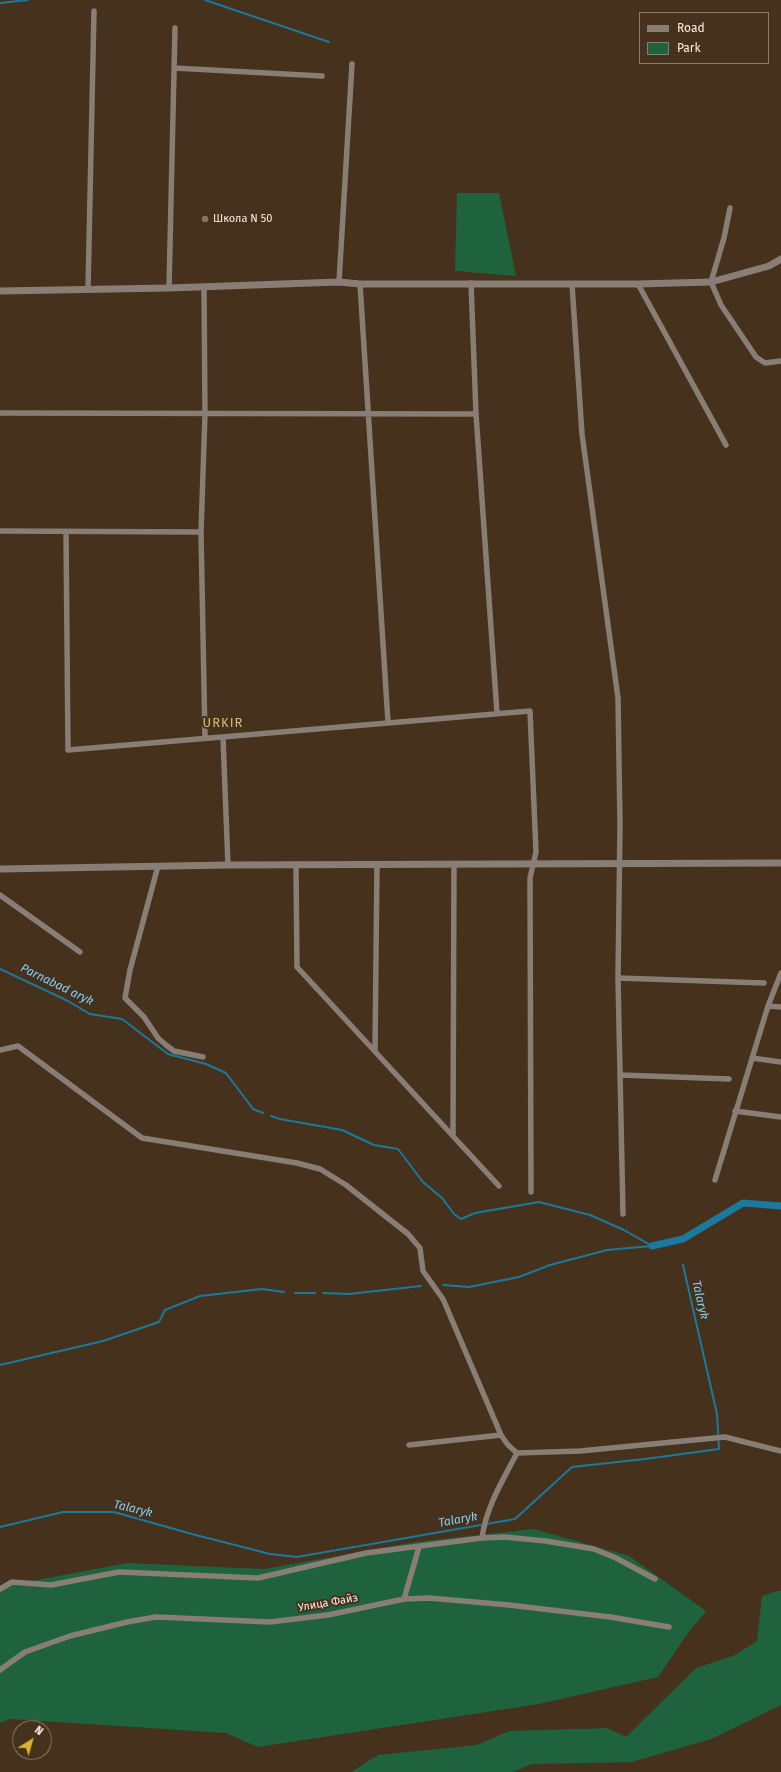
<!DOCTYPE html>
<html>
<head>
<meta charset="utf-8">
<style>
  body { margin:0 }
  #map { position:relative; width:781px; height:1772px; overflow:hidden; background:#45311c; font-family:"Fira Sans",sans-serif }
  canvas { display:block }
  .legend { position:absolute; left:639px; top:12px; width:130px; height:52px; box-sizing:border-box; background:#45311c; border:1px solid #8e7d6b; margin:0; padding:5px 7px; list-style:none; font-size:12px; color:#fbeee1 }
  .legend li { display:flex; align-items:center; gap:8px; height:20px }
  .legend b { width:20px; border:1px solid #8e7d6b }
  .north { position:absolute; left:12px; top:1720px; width:40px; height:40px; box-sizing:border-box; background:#45311c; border:1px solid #8e7d6b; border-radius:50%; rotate:37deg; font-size:11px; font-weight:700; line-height:16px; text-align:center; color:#fbeee1 }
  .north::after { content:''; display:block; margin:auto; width:14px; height:18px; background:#d6b534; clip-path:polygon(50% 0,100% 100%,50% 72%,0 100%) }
</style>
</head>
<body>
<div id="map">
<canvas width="781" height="1772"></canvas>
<ul class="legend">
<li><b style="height:5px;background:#897e75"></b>Road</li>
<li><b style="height:11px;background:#1f633e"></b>Park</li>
</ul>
<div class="north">N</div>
</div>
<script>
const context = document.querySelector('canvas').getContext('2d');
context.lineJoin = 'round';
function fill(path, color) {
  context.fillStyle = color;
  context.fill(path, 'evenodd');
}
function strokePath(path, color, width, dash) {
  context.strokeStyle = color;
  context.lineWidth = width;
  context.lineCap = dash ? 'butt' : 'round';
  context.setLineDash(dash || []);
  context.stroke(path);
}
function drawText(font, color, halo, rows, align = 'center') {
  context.font = font + ' "Fira Sans",sans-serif';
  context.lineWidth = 4;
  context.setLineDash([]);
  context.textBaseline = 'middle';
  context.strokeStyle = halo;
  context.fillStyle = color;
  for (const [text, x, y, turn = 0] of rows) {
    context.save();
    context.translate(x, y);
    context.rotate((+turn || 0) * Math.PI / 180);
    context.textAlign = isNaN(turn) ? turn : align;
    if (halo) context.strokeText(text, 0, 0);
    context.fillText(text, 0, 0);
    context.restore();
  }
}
fill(new Path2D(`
  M457,193H499L516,276L455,271Z
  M534,1529L629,1556L706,1611L688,1633L658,1677L539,1704L258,1747L226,1733L11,1719L0,1723V1587L127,1563L264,1569L415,1542Z
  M781,1590V1705L711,1739L632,1762L532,1764L513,1772H351L378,1755L477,1745L509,1731L607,1728L626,1737L696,1668L733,1656L757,1641L762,1596Z`), '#1f633e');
strokePath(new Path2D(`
  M205,0L329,42
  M0,3L28,0
  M0,969L66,1000L90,1014L122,1019L168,1054L206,1064L226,1073L253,1109L263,1113
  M271,1116L280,1119L342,1130L374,1145L398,1149L423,1182L442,1198L454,1214L461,1219L475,1213L539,1202L590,1215L624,1230L652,1246
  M443,1285L469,1287L519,1277L550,1265L607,1250L651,1246
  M295,1293H315
  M323,1293L349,1294L421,1286
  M0,1365L103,1341L159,1322L165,1310L200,1296L262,1289L284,1292
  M0,1527L63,1512H114L192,1534L270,1554L297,1557L515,1519L572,1467L645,1459L719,1449L717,1414L683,1265`), '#1a7a9e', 2);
strokePath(new Path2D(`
  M652,1246L683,1239L743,1203L781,1206`), '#1a7a9e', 7);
strokePath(new Path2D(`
  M174,68L322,76
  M730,208L724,238L711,282L721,305L756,357L765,363L781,361
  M339,282L352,64
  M471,283L476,414L497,713
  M360,284L388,722
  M572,284L582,434L618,698L620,825L618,978L623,1214
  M638,284L726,445
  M204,287L205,414L201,532L205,738
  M169,288L175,28
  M88,290L94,11
  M0,413L476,414
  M0,531L201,532
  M66,532L68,750L530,711L536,852L530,878L531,1192
  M223,737L228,865
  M296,865L297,967L499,1186
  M158,866L130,970L125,998L144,1017L158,1038L166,1045L174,1051L203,1057
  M0,895L80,952
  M618,978L764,983
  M768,1006L781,1007
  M0,1050L18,1046L142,1138L297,1163L320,1169L346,1185L408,1234L420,1248L423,1271L443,1299L501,1435L508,1445L517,1453
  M375,1051L377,865
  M752,1058L781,1062
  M621,1075L729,1079
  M735,1111L781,1117
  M453,1136L454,864
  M715,1180L768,1006L781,973
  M409,1445L501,1435
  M482,1538C486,1507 503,1480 517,1453L580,1451L725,1437L781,1451
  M0,1589L12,1582L51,1585L119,1572L258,1578L366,1553L482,1538L504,1537L546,1541L594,1549L616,1558L655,1579
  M404,1599L419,1547
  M0,1670L25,1652L70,1636L127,1622L156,1617L270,1622L328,1615L404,1599L429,1598L509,1605L610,1617L669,1627`), '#897e75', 5.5);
strokePath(new Path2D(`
  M0,291L169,288L339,282L360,284H638L711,282L769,266L781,259
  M0,869L228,865L781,863`), '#897e75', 7);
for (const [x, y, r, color] of [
  [205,219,4,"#8d6e63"]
]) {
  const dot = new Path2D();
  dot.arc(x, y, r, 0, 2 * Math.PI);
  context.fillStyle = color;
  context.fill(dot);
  strokePath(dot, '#45311c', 1.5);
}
drawText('11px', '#fbeee1', '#45311c', [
  ["Школа N 50",213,219]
], 'left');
drawText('11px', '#fbeee1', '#45311c', [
  ["Улица Файз",328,1603,-10]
]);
drawText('italic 12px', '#82d0f5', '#45311c', [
  ["Parnabad aryk",57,985,26],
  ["Talaryk",700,1300,77],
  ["Talaryk",133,1509,13],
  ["Talaryk",458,1520,-10]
]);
context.letterSpacing = '1px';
drawText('13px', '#d5be72', '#45311c', [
  ["URKIR",223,723]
]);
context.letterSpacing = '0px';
</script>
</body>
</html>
